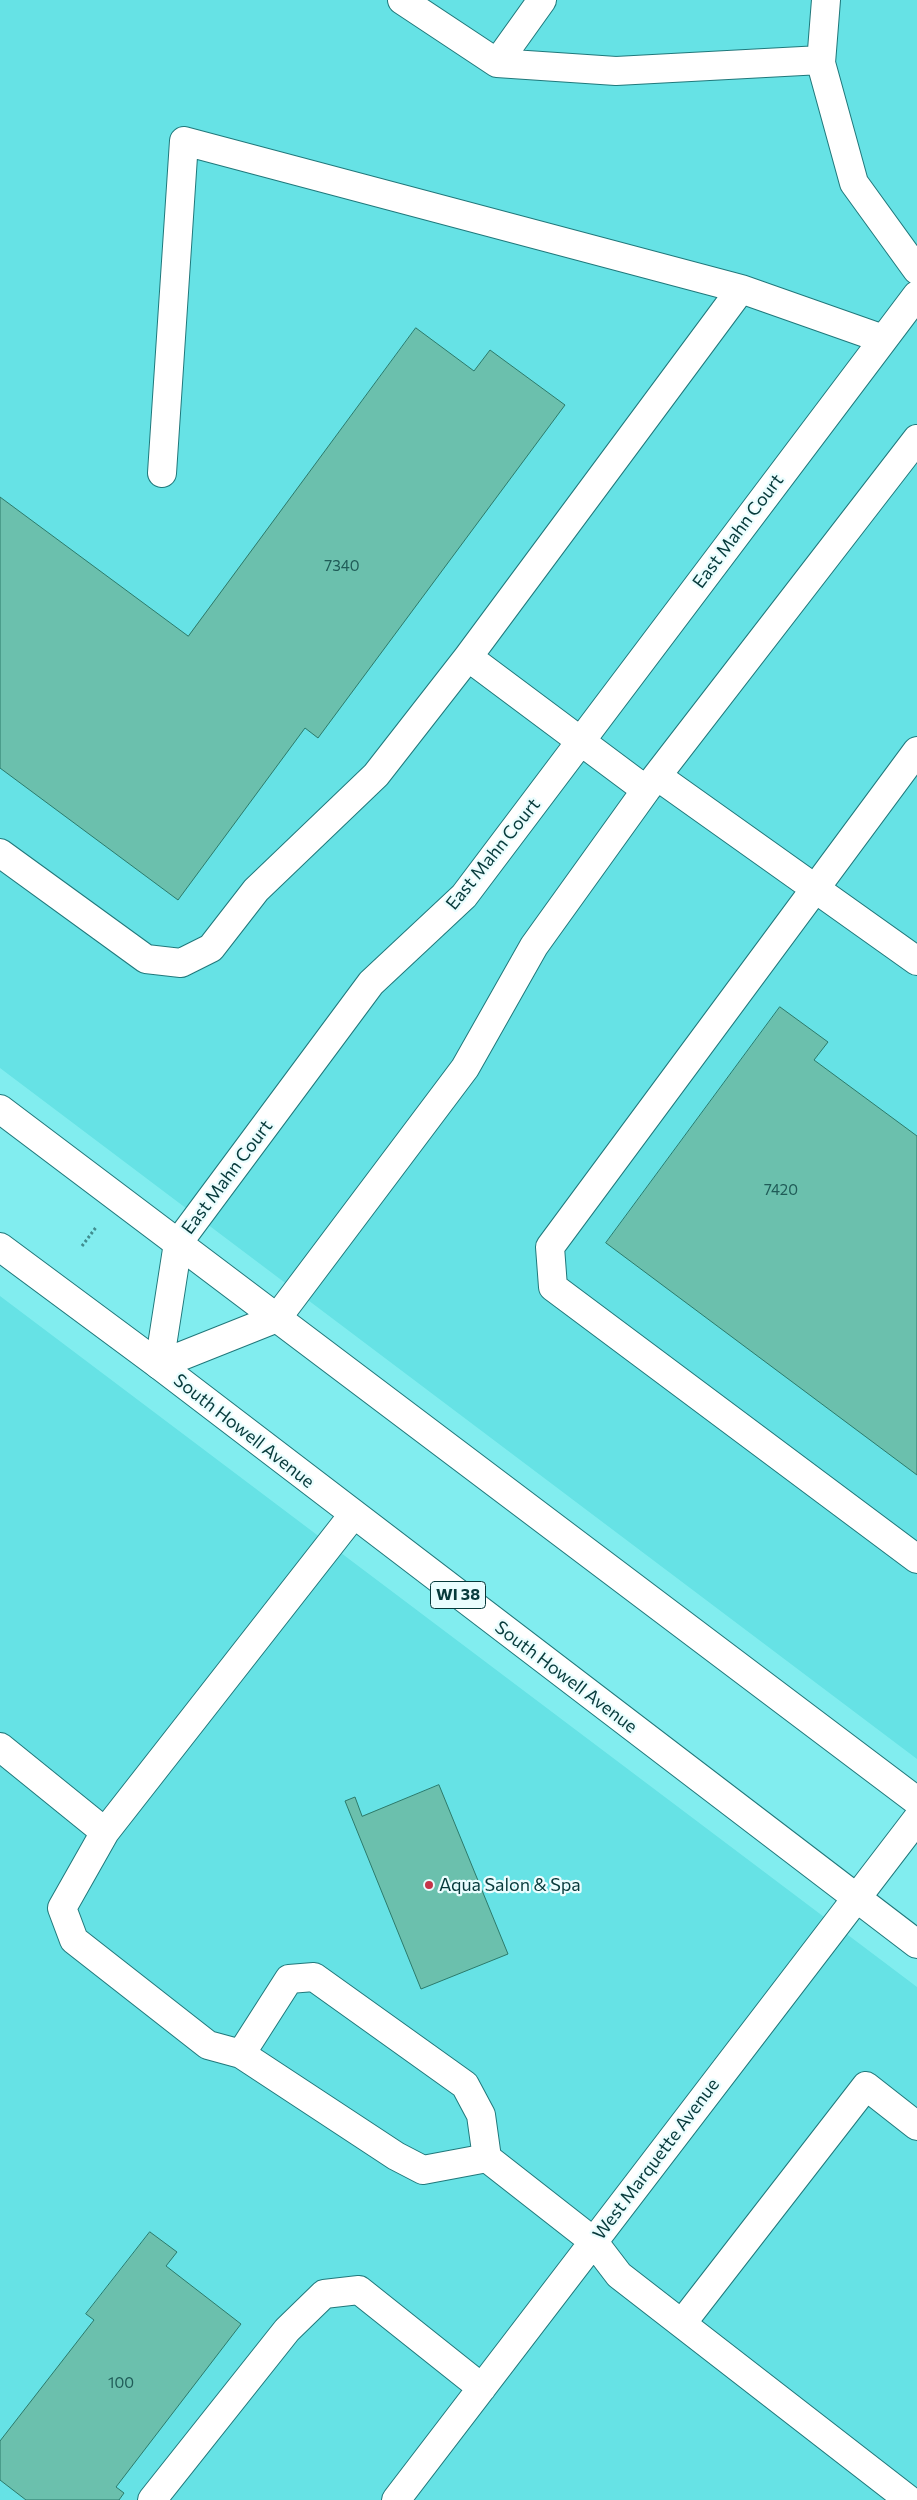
<!DOCTYPE html>
<html>
<head>
<meta charset="utf-8">
<style>
  body { margin:0 }
  canvas { display:block; background:#81edef }
</style>
</head>
<body>
<canvas width="917" height="2500"></canvas>
<script>
const context = document.querySelector('canvas').getContext('2d');
context.lineJoin = 'round';
function fill(path, color) {
  context.fillStyle = color;
  context.fill(path, 'evenodd');
}
function strokePath(path, color, width, dash) {
  context.strokeStyle = color;
  context.lineWidth = width;
  context.lineCap = dash ? 'butt' : 'round';
  context.setLineDash(dash || []);
  context.stroke(path);
}
function drawText(font, color, halo, rows, align = 'center') {
  context.font = font + ' Commissioner,sans-serif';
  context.lineWidth = 4.5;
  context.setLineDash([]);
  context.textBaseline = 'middle';
  context.strokeStyle = halo;
  context.fillStyle = color;
  for (const [text, x, y, turn = 0] of rows) {
    context.save();
    context.translate(x, y);
    context.rotate((+turn || 0) * Math.PI / 180);
    context.textAlign = isNaN(turn) ? turn : align;
    if (halo) context.strokeText(text, 0, 0);
    context.fillText(text, 0, 0);
    context.restore();
  }
}
fill(new Path2D(`
  M0,0H917V1759L0,1068Z
  M0,1296L917,1987V2500H0Z`), '#66e2e5');
const building = new Path2D(`
  M416,328L474,371L490,350L565,405L318,738L305,728L178,900L0,768V497L188,636Z
  M780,1007L828,1042L814,1060L917,1136V1475L606,1243Z
  M439,1785L508,1954L421,1989L345,1801L355,1797L362,1816Z
  M150,2232L177,2252L166,2266L241,2324L116,2487L124,2493L119,2500H26L0,2480V2441L94,2320L86,2314Z`);
fill(building, '#6bc0ad');
strokePath(building, '#2c7a6b', 1);
const minor = new Path2D(`
  M402,0L497,63
  M542,0L497,63L616,71L821,60
  M826,0L821,63L854,183L917,270
  M741,289L883,339
  M162,473L184,141L741,289L468,657
  M917,751L550,1247L553,1287L917,1559
  M657,776L917,961
  M0,853L146,959L181,963L211,948L256,890L376,775L468,657L646,790
  M159,1365L178,1243L371,983L464,896L917,295
  M159,1365L277,1318L465,1068L534,946L646,790L917,439
  M0,1747L105,1832L353,1515
  M105,1832L62,1908L74,1940L208,2045L241,2054L396,2156L423,2170L487,2158L593,2241L619,2275L909,2500
  M241,2054L289,1979L314,1977L465,2085L481,2115L487,2158
  M683,2322L866,2086L917,2126
  M152,2500L287,2330L324,2294L359,2290L482,2388
  M396,2500L917,1819`);
const major = new Path2D(`
  M0,1109L917,1801
  M0,1247L159,1365L917,1944`);
strokePath(minor, '#20787b', 30);
strokePath(major, '#20787b', 30);
strokePath(new Path2D(`
  M82,1246L97,1226`), '#408d8f', 3, [2.5, 2.5]);
strokePath(minor, '#fff', 28);
strokePath(major, '#fff', 28);
for (const [x, y, r, color] of [
  [429,1885,5,"#c53549"]
]) {
  const dot = new Path2D();
  dot.arc(x, y, r, 0, 2 * Math.PI);
  context.fillStyle = color;
  context.fill(dot);
  strokePath(dot, '#eafdfe', 2);
}
drawText('15px', '#205c58', null, [
  ["7340",342,566],
  ["7420",781,1190],
  ["100",121,2383]
]);
for (const [x, y, w] of [
  [458,1595,55]
]) {
  const box = new Path2D();
  box.roundRect(x - w / 2, y - 13.5, w, 27, 4);
  context.fillStyle = '#eafdfe';
  context.fill(box);
  strokePath(box, '#073a3b', 1);
}
drawText('bold 16px', '#073a3b', null, [
  ["WI 38",458,1595]
]);
drawText('18px', '#073a3b', '#eafdfe', [
  ["East Mahn Court",738,531,-53],
  ["East Mahn Court",493,854,-51],
  ["East Mahn Court",227,1177,-53],
  ["South Howell Avenue",244,1431,38],
  ["South Howell Avenue",566,1677,37],
  ["West Marquette Avenue",656,2159,-53]
]);
drawText('18px', '#073a3b', '#eafdfe', [
  ["Aqua Salon & Spa",439,1885]
], 'left');
</script>
</body>
</html>
